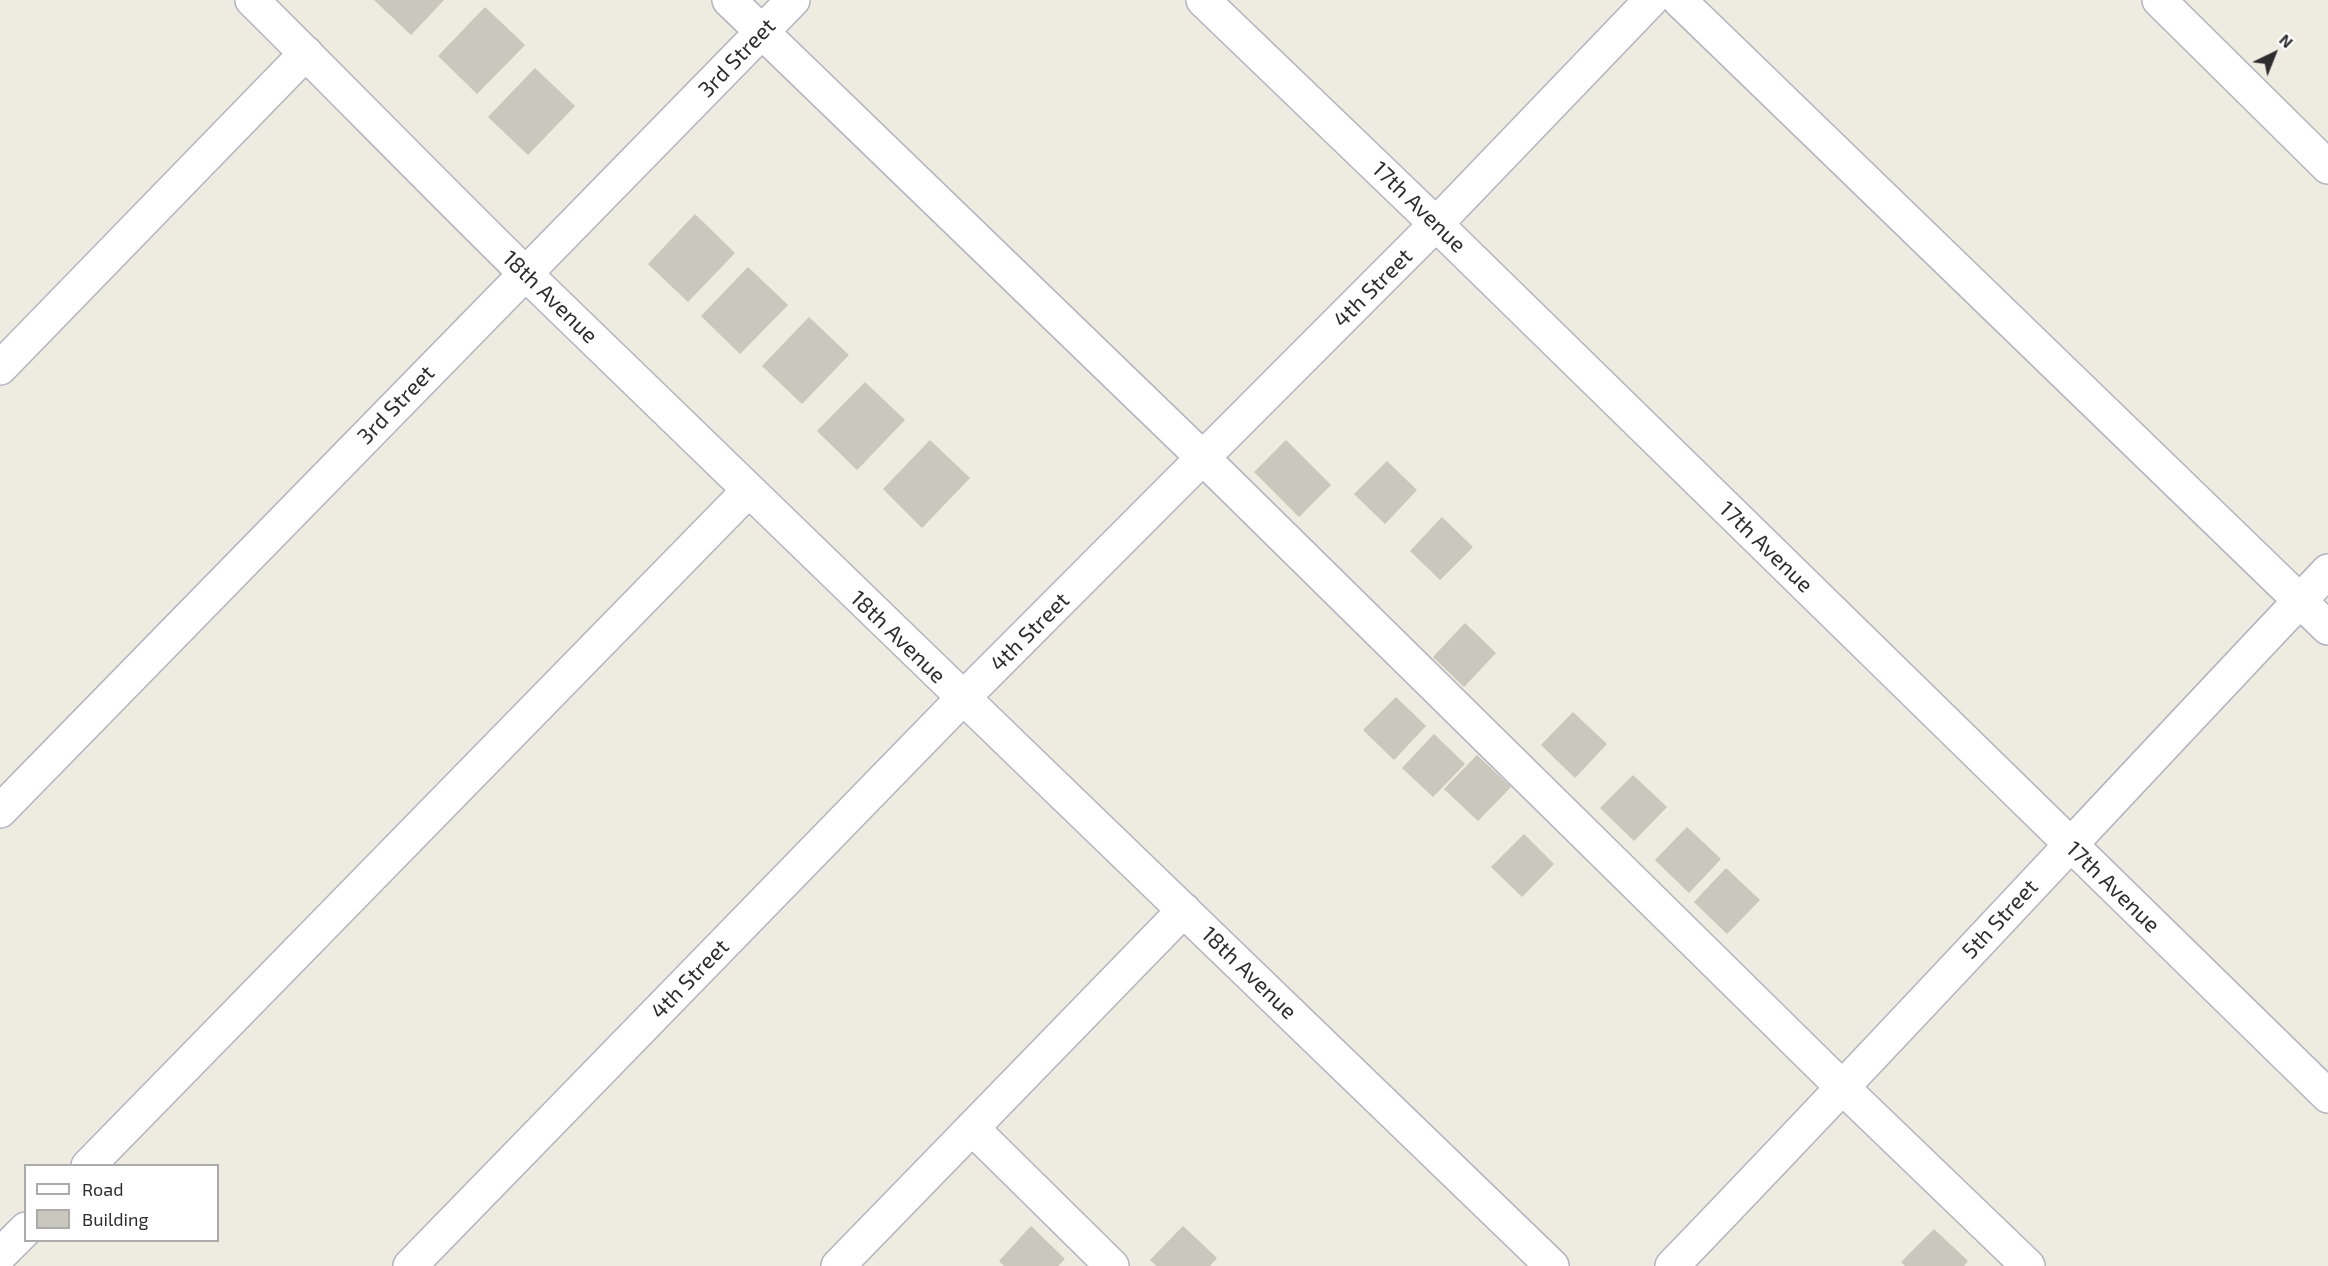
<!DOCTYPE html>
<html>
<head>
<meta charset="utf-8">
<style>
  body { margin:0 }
  #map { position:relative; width:2328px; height:1266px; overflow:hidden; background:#eeebe0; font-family:"Exo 2",sans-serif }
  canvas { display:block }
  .legend { position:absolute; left:24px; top:1164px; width:195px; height:78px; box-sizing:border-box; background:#fff; border:2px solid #ababab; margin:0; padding:8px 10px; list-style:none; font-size:18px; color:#2d2d2d }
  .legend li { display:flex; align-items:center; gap:12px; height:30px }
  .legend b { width:30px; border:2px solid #ababab }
  .north { position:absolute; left:2244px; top:24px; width:60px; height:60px; -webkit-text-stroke:4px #fff; paint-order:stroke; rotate:43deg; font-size:16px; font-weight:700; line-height:24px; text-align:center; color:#2d2d2d }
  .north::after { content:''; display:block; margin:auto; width:21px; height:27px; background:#2d2d2d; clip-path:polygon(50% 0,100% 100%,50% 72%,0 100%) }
</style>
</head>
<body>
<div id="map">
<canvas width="2328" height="1266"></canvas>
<ul class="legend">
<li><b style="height:8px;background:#fff"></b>Road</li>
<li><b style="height:16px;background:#cac7bf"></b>Building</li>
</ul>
<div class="north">N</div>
</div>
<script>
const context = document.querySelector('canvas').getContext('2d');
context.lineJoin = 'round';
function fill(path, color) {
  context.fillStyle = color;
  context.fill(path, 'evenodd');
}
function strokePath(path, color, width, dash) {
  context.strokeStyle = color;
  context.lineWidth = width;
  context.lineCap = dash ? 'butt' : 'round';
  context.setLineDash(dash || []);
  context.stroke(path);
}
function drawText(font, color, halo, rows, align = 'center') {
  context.font = font + ' "Exo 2",sans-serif';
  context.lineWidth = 4.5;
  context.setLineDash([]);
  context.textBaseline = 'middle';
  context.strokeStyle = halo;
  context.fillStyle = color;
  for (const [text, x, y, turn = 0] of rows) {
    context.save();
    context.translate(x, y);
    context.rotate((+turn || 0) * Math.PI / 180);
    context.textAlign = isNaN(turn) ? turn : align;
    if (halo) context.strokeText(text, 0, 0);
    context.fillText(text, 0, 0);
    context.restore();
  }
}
const building = new Path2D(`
  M375,0H443L411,34Z
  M485,8L524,45L477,93L439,56Z
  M535,69L574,106L528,154L489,117Z
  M695,215L734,253L688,301L649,264Z
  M748,268L787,305L740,353L702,316Z
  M809,318L848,355L802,403L763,366Z
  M865,383L904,420L857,469L818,431Z
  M930,441L969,478L922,527L884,489Z
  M1286,441L1330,485L1299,516L1255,472Z
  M1387,462L1416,490L1385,523L1355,494Z
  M1442,518L1472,547L1440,579L1411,551Z
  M1465,624L1495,653L1464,686L1434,657Z
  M1396,698L1425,726L1394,759L1364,730Z
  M1573,713L1606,744L1575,777L1542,745Z
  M1434,735L1464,764L1433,796L1403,768Z
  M1477,756L1510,787L1478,820L1445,789Z
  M1633,776L1666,807L1634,840L1601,808Z
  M1687,828L1720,859L1689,892L1656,860Z
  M1524,835L1553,864L1522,896L1492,867Z
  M1726,869L1759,900L1727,933L1695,902Z
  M1031,1227L1064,1259L1057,1266H1005L1000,1261Z
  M1183,1227L1216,1258L1209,1266H1158L1151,1260Z
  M1934,1230L1967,1261L1963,1266H1906L1902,1262Z`);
fill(building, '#cac7bf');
strokePath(building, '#cac7b9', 1.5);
const minor = new Path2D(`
  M252,0C345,92 436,186 529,277C869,608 1211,936 1552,1266
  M729,0L1203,458L1843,1088L2028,1266
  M1203,0L1436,224L2328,1096
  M1679,0L2328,628
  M2159,0L2328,167
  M0,368L306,53
  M0,811L793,0
  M972,1128L1112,1266
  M88,1166L749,490
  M0,1255L26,1229
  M410,1266L962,699L1436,224L1651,0
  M838,1266L1184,910
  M1672,1266C1893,1037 2109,802 2328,571`);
strokePath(minor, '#b3b3c0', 36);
strokePath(minor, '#fff', 33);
drawText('22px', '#2d2d2d', '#fff', [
  ["3rd Street",737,58,-46],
  ["17th Avenue",1419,207,44],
  ["4th Street",1373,288,-45],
  ["18th Avenue",550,297,44],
  ["3rd Street",396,405,-46],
  ["17th Avenue",1766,547,44],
  ["4th Street",1030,632,-45],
  ["18th Avenue",898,637,44],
  ["17th Avenue",2113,887,44],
  ["5th Street",2000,919,-47],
  ["18th Avenue",1249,973,44],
  ["4th Street",690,979,-46]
]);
</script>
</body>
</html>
